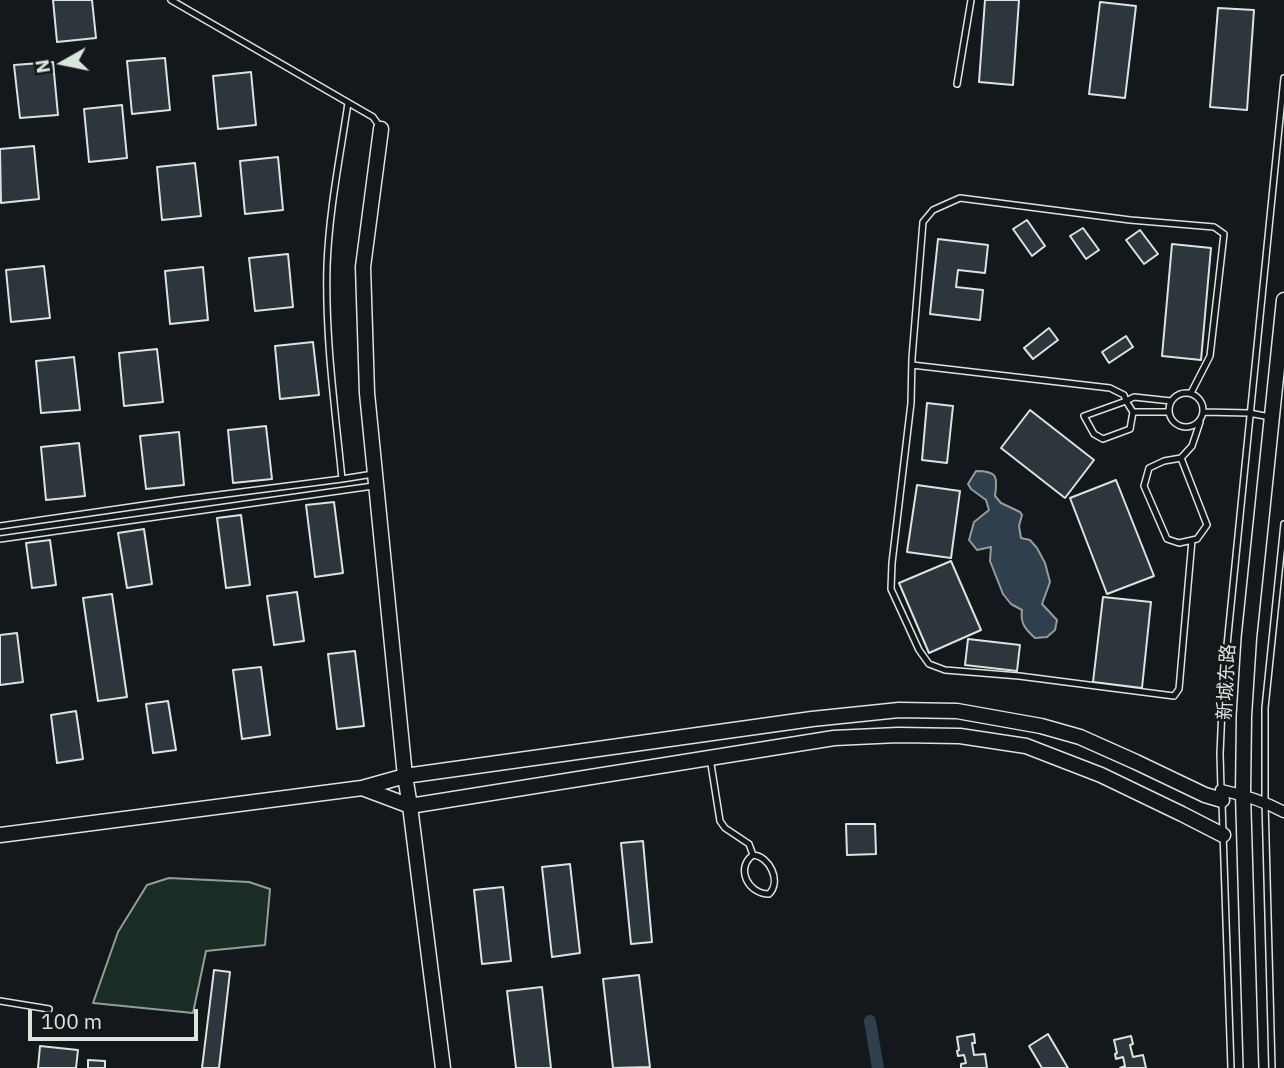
<!DOCTYPE html>
<html>
<head>
<meta charset="utf-8">
<style>
  body { margin:0 }
  #map { position:relative; width:1284px; height:1068px; overflow:hidden; background:#14181c; font-family:"IBM Plex Sans",sans-serif }
  canvas { display:block }
  .north { position:absolute; left:28px; top:28px; width:70px; height:70px; -webkit-text-stroke:5px #14181c; paint-order:stroke; rotate:261deg; font-size:19px; font-weight:700; line-height:28px; text-align:center; color:#d8e6dc }
  .north::after { content:''; display:block; margin:auto; width:24px; height:32px; background:#d8e6dc; clip-path:polygon(50% 0,100% 100%,50% 72%,0 100%) }
  .scale { position:absolute; left:28px; top:1009px; width:170px; height:32px; box-sizing:border-box; border:4px solid #d8e6dc; border-top:0; padding-left:9px; font-size:21px; line-height:24px; white-space:nowrap; color:#d8e6dc; -webkit-text-stroke:5px #14181c; paint-order:stroke }
</style>
</head>
<body>
<div id="map">
<canvas width="1284" height="1068"></canvas>
<div class="north">N</div>
<div class="scale">100 m</div>
</div>
<script>
const context = document.querySelector('canvas').getContext('2d');
context.lineJoin = 'round';
function fill(path, color) {
  context.fillStyle = color;
  context.fill(path, 'evenodd');
}
function strokePath(path, color, width, dash) {
  context.strokeStyle = color;
  context.lineWidth = width;
  context.lineCap = dash ? 'butt' : 'round';
  context.setLineDash(dash || []);
  context.stroke(path);
}
function drawText(font, color, halo, rows, align = 'center') {
  context.font = font + ' "IBM Plex Sans","Noto Sans SC",sans-serif';
  context.lineWidth = 5;
  context.setLineDash([]);
  context.textBaseline = 'middle';
  context.strokeStyle = halo;
  context.fillStyle = color;
  for (const [text, x, y, turn = 0] of rows) {
    context.save();
    context.translate(x, y);
    context.rotate((+turn || 0) * Math.PI / 180);
    context.textAlign = isNaN(turn) ? turn : align;
    if (halo) context.strokeText(text, 0, 0);
    context.fillText(text, 0, 0);
    context.restore();
  }
}
const green = new Path2D(`
  M169,878L249,882L270,889L265,945L206,951L193,1013L93,1003L118,932L147,885Z`);
fill(green, '#1a2d24');
strokePath(green, '#939e99', 2);
const water = new Path2D(`
  M976,471C997,471 998,476 995,496L1001,503L1020,512L1022,515L1019,526L1021,538L1030,540L1037,548L1045,563L1050,582L1042,604L1057,620L1055,630L1047,637L1035,638C1025,629 1020,623 1022,610L1011,604L1003,594L990,561L991,547L977,550L969,540L974,522L989,510L986,500L971,489L968,484Z`);
fill(water, '#2f3f4d');
strokePath(water, '#939e99', 2);
strokePath(new Path2D(`
  M870,1021L878,1068`), '#2f3f4d', 12);
const building = new Path2D(`
  M53,0H92L96,38L57,42Z
  M985,0H1019L1013,85L979,82Z
  M1100,2L1136,6L1125,98L1089,94Z
  M1218,8L1254,10L1247,110L1210,107Z
  M165,58L170,110L132,114L127,61Z
  M53,62L58,115L20,118L14,65Z
  M251,72L256,125L218,129L213,76Z
  M122,105L127,158L89,162L84,109Z
  M34,146L39,199L1,203L0,149Z
  M278,157L283,210L245,214L240,161Z
  M195,163L201,216L162,220L157,167Z
  M1027,220L1045,246L1032,256L1013,229Z
  M1083,228L1099,250L1086,259L1070,236Z
  M1140,230L1158,254L1144,264L1126,240Z
  M938,239L988,245L985,273L958,270L956,287L983,290L980,320L930,314Z
  M1172,244L1211,248L1201,360L1162,356Z
  M288,254L293,307L255,311L249,258Z
  M44,266L50,318L11,322L6,270Z
  M203,267L208,320L170,324L165,271Z
  M1049,328L1058,340L1033,359L1024,348Z
  M1126,336L1133,347L1109,363L1102,352Z
  M313,342L319,395L280,399L275,346Z
  M157,349L163,402L124,406L119,353Z
  M74,357L80,410L41,413L36,361Z
  M927,403L953,406L947,463L922,460Z
  M1030,410L1094,460L1065,498L1001,448Z
  M266,426L272,479L233,483L228,430Z
  M179,432L184,485L146,489L140,436Z
  M79,443L85,496L46,500L41,447Z
  M1116,480L1154,576L1107,594L1070,498Z
  M917,485L960,491L951,558L907,552Z
  M334,502L343,573L315,577L306,505Z
  M241,515L250,585L226,588L217,518Z
  M144,529L152,584L127,588L118,533Z
  M50,540L56,585L32,588L26,543Z
  M951,561L981,630L929,653L899,583Z
  M297,592L304,641L274,645L267,596Z
  M112,594L127,697L98,701L83,598Z
  M1103,597L1151,602L1142,688L1093,682Z
  M17,633L23,682L0,685V635Z
  M968,639L1020,645L1017,671L965,665Z
  M355,651L364,726L337,729L328,654Z
  M261,667L270,735L242,739L233,670Z
  M168,701L176,750L153,753L146,704Z
  M76,711L83,759L57,763L51,715Z
  M846,824H875L876,854L847,855Z
  M643,841L652,942L631,944L621,843Z
  M570,864L580,953L552,957L542,867Z
  M503,887L511,961L482,964L474,890Z
  M214,970L230,972L219,1068H202Z
  M639,975L650,1067L613,1068L603,979Z
  M542,987L551,1068H516L507,991Z
  M974,1034L975,1043H972L974,1055L985,1054L987,1068H961V1064L966,1063L964,1055L958,1056L957,1051L959,1050L957,1037Z
  M1048,1034L1068,1068H1042L1029,1046Z
  M1131,1036L1133,1044L1130,1045L1133,1057L1143,1055L1146,1068H1120L1125,1066L1123,1057L1116,1059L1115,1054L1117,1053L1114,1040Z
  M40,1046L78,1050L76,1068H38Z
  M88,1060L105,1061V1068H88Z`);
fill(building, '#2c363c');
strokePath(building, '#d8e6dc', 2);
const lane = new Path2D(`
  M171,0L373,117L380,127
  M957,84L971,0
  M348,103C340,157 329,211 327,266C325,337 335,408 342,479L373,474
  M912,365L1110,388L1124,395L1126,401L1084,416L1094,434L1103,439L1130,429L1133,412
  M1169 410a17 17 0 1 1 34 0a17 17 0 1 1-34 0Z
  M1191,393L1210,356L1224,234L1214,227L1130,220L960,198L933,210L923,222L912,358L911,403L892,563L891,589L919,650L929,664L945,670L1019,676L1174,696L1179,689L1192,540
  M1168,412H1133L1126,401L1134,397L1171,401
  M1204,412L1249,413L1270,417
  M1181,458L1207,525L1197,539L1179,543L1167,539L1144,486L1149,468L1164,461L1181,458L1192,446L1200,422
  M0,526L179,500L342,479
  M0,539L373,486
  M710,758L720,821L725,828L749,844L753,855
  M1221,789L1220,754L1223,685L1284,78
  M1222,803L1231,1068
  M753,855C769,856 782,881 769,894C748,894 735,868 753,855Z
  M0,1001L49,1009
  M1272,1068L1265,801V708L1284,524`);
const street = new Path2D(`
  M1221,790C1244,795 1264,801 1284,812`);
const secondary = new Path2D(`
  M381,129L363,267L367,393L405,776L410,806L443,1068
  M1222,800L1205,795L1136,762L1080,737L1041,726L957,711L899,710L812,719L405,776L362,788L410,806L834,738L898,735L960,736L1026,746L1101,775L1182,814L1223,835
  M0,835L362,788
  M1251,1068L1243,794L1244,716L1249,638L1284,300`);
strokePath(lane, '#d8e6dc', 8);
strokePath(street, '#d8e6dc', 13);
strokePath(secondary, '#d8e6dc', 17);
strokePath(lane, '#14181c', 5);
strokePath(street, '#14181c', 10);
strokePath(secondary, '#14181c', 14);
drawText('19px', '#d8e6dc', '#14181c', [
  ["新城东路",1227,682,-87]
]);
</script>
</body>
</html>
